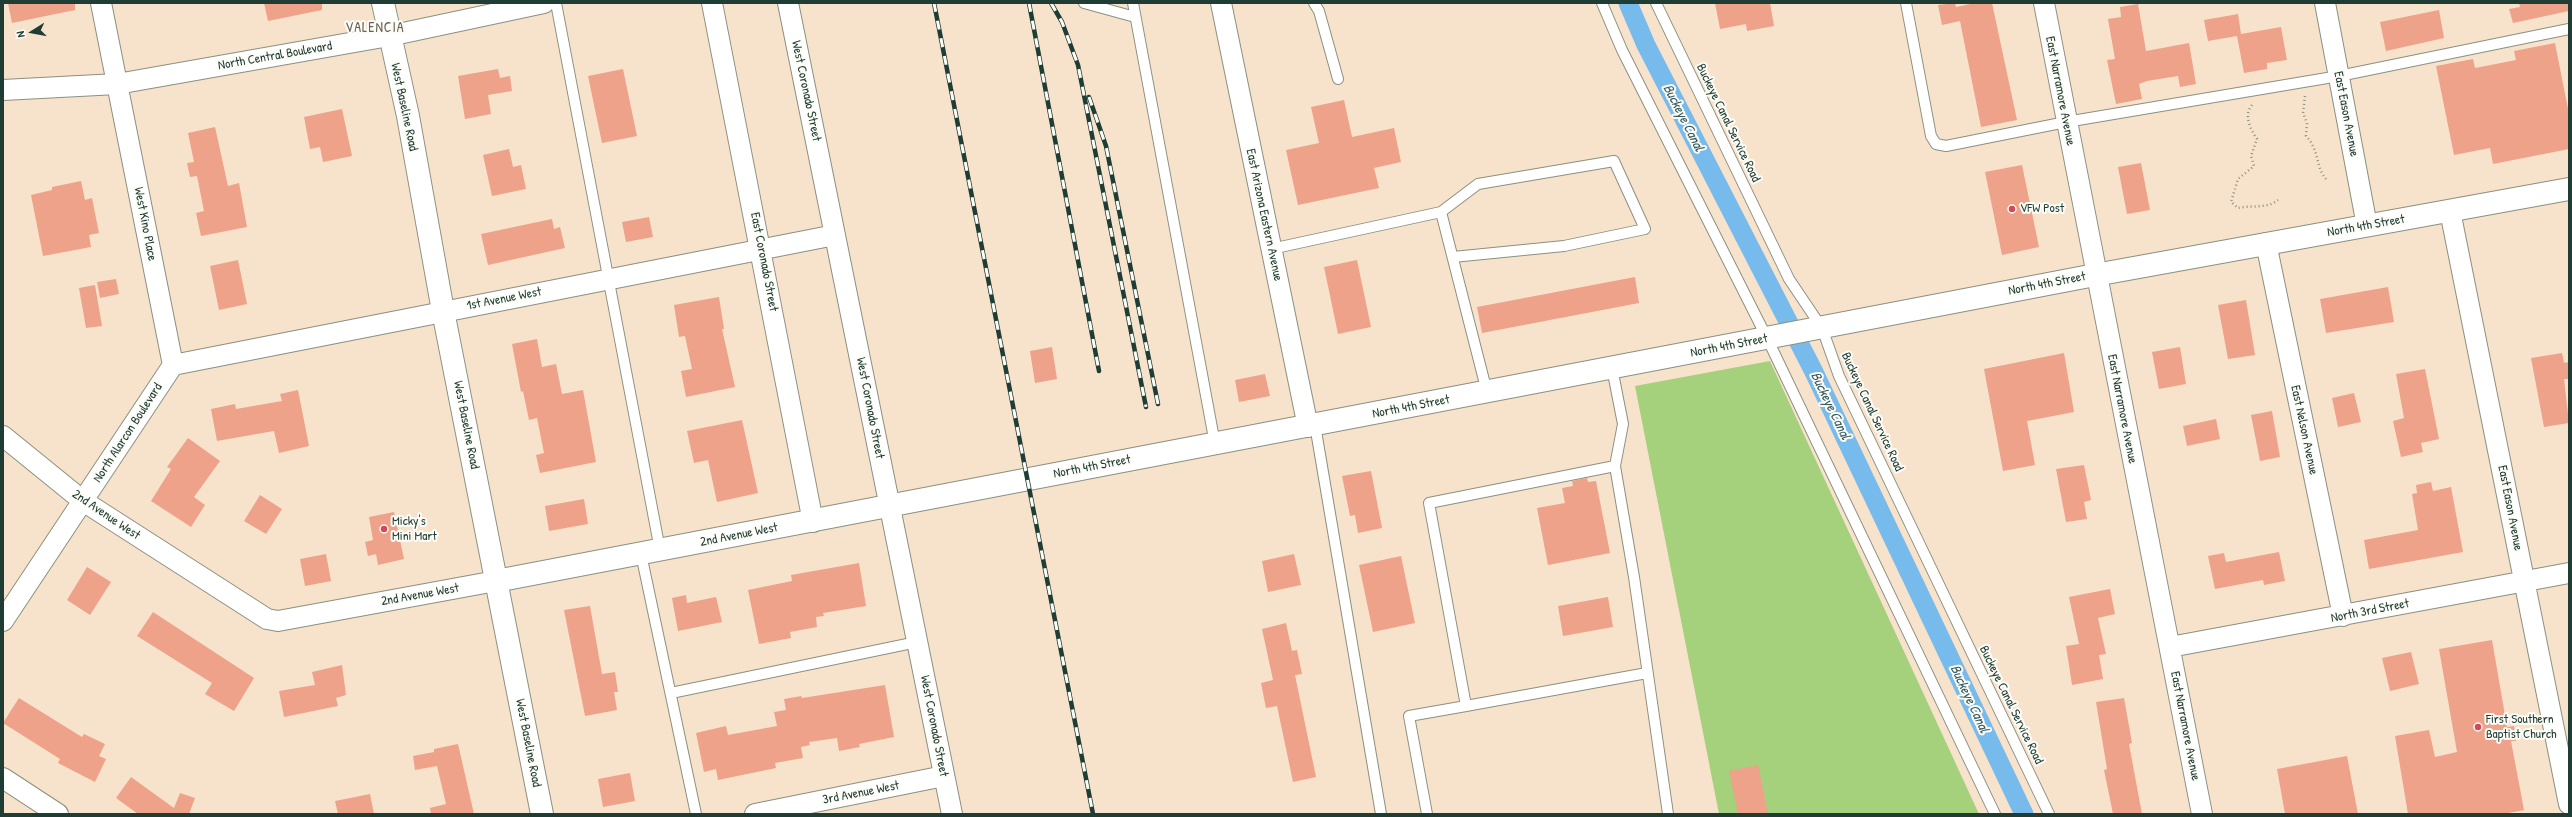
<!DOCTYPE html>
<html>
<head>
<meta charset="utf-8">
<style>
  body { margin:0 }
  #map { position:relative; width:2572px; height:817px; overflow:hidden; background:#f7e3cc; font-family:"Patrick Hand",sans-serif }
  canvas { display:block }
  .frame { position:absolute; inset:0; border:4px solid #1f3d34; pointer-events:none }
  .north { position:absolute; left:12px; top:12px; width:40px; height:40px; -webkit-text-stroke:3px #fdfcf7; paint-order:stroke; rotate:259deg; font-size:11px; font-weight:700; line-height:16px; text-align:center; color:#1f3d34 }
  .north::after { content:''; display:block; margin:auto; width:14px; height:18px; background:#1f3d34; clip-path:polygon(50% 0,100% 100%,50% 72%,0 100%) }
</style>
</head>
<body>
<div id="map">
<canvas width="2572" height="817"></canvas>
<div class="frame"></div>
<div class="north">N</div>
</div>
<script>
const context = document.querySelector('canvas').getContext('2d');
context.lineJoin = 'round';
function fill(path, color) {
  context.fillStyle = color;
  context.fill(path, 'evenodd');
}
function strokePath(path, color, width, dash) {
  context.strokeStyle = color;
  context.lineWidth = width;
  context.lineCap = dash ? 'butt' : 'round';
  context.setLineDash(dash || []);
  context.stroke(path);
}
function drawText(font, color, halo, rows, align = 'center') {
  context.font = font + ' "Patrick Hand",sans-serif';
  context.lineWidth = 4;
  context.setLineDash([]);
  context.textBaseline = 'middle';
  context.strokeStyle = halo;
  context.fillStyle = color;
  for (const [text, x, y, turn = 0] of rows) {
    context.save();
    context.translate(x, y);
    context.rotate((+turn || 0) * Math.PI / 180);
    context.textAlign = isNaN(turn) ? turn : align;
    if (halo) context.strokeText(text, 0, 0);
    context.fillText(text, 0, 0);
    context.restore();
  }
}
fill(new Path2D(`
  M1770,361L1979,814H1719L1635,386Z`), '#a5d07c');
strokePath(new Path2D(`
  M1628,3L1646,45L1813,370L2024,814`), '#77bbed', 19);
fill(new Path2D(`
  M8,3H75V10L12,23Z
  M264,3H322V10L268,21Z
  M1715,3H1770L1774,26L1747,31L1746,24L1720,29Z
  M1955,3L1956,7L1975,3H1992L2017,120L1981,127L1960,21L1942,25L1938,5Z
  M2519,3H2569V11L2513,23L2509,9L2520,7Z
  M2138,4L2146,51L2189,43L2196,84L2180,87L2178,76L2147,81L2139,84L2142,99L2116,104L2107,60L2115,59L2108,19L2121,17L2120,7Z
  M2439,10L2444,38L2386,51L2380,22Z
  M2238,14L2241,34L2281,27L2287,60L2267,63V69L2244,73L2237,36L2208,41L2204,20Z
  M2555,43L2569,114V149L2493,164L2490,148L2454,155L2436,66L2473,59L2475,68L2516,60L2514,51Z
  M498,69L500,78L510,76L512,91L488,95L491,114L465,119L458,76Z
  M623,69L637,136L602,143L588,76Z
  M1344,100L1352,137L1394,128L1401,162L1374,168L1379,188L1298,205L1286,150L1319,143L1311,107Z
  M342,109L352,156L323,162L320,147L310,149L304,117Z
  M215,127L228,186L239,183L247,227L201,236L196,213L204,211L197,176L190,177L187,163L194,162L188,133Z
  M509,149L513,167L521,165L526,189L492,196L483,155Z
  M2141,163L2150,210L2127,214L2118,167Z
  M2022,165L2039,247L2002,255L1985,172Z
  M81,181L85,200L92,198L99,233L89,235L91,247L43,256L31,195L52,190V187Z
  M649,217L653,237L626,242L622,222Z
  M552,219L554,229L560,227L565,248L488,265L481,234Z
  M238,260L247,304L219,310L210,266Z
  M1357,260L1371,327L1338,334L1324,267Z
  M1635,277L1639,303L1482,333L1477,307Z
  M116,279L119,294L100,298L97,282Z
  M95,285L102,326L86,328L79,288Z
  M2388,287L2394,322L2326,333L2320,299Z
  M719,297L724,329H722L735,387L686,397L681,371L692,369L685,336L679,337L674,305Z
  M2246,300L2255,355L2228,359L2218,305Z
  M537,339L542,367L556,364L562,394L583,390L596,462L540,473L536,455L544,453L537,418L529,420L523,391L521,392L512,344Z
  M1052,347L1057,379L1035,383L1030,351Z
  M2180,347L2186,384L2159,389L2152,352Z
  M2064,353L2074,412L2027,421L2035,465L2003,471L1984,369Z
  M2562,353L2564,363L2569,362V379H2564L2569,423L2544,427L2531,358Z
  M2425,369L2439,439L2421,443L2423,452L2401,457L2393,421L2404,418L2396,374Z
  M1265,374L1270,396L1239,402L1235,380Z
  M298,390L309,446L279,453L274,431L217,441L211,409L235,404L236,409L282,401L280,394Z
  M2354,393L2361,422L2338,427L2332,398Z
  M2272,411L2280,457L2260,461L2251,415Z
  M2216,419L2220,439L2187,446L2183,426Z
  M742,420L758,493L717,502L708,460L694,463L687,431Z
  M188,438L220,461L194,497L205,505L191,527L151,501L171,469L167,467Z
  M2084,465L2091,500L2084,502L2087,519L2066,522L2056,469Z
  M1371,471L1382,528L1358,533L1355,515L1350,516L1342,476Z
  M1587,478L1588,482L1596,481L1610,553L1548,565L1537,508L1565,503L1562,488L1573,486L1572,481Z
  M2431,482L2433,491L2451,487L2463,552L2369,569L2364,540L2418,530L2412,494L2417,493L2416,485Z
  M260,495L282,509L266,534L244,521Z
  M584,499L588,524L549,531L545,506Z
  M394,512L404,559L378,565L376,554L368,556L365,542L373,540L369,517Z
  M2279,552L2285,581L2264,585L2263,580L2215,589L2208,556L2224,553L2226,562Z
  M326,554L331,581L305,586L300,559Z
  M1294,554L1301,585L1268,592L1262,561Z
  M1401,556L1415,623L1373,632L1359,565Z
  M859,563L866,606L823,613L824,616L816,617L817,627L790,632L791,638L759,644L748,590L792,581L791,575Z
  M87,567L111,582L90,615L67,600Z
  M2110,589L2115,614L2098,618L2106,654L2099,655L2103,679L2072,685L2066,646L2079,644L2069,597Z
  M686,595L687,603L716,597L722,622L678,631L672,598Z
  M1608,597L1613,627L1563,636L1558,606Z
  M590,606L602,674L615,672L618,692H614L617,710L585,716L564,610Z
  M153,612L254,678L234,711L205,694L212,683L137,636Z
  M1286,623L1292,651L1297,650L1302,674L1295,675L1316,777L1293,782L1277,706L1266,708L1261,683L1273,680L1262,629Z
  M2492,640L2507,727L2514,726L2516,741H2511L2524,810L2503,814H2408L2395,736L2429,730L2435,757L2457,752L2439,649Z
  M2411,652L2419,684L2390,691L2382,658Z
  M342,665L346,695L336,698L338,706L284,717L279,691L315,685L312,672Z
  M885,685L894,737L859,744L860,747L839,751L837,738L809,742L810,745L801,747L803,758L775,763L776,768L718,780L716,769L704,772L696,733L726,726L728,735L777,726L774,712L786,710L784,699L801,696L802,698Z
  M19,698L82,737L84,734L105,744L99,756L106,759L95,782L58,763L60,759L3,723Z
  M2124,698L2132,743L2129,744L2142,814H2113L2104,770L2107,769L2096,702Z
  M458,744L474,814H431L430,808L446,804L437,766L415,770L413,756L434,752V749Z
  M2347,756L2358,814H2285L2277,769Z
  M1758,765L1768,814H1738L1729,771Z
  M630,773L635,801L603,807L598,779Z
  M131,777L174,808L180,793L195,798L189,814H138L116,798Z
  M370,794L374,814H338L335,801Z`), '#eea289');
const service = new Path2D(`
  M556,3L660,550
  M1084,3L1135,17
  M1133,3L1215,444
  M1314,3L1319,11L1338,79
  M1602,3L1622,50L1767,338L1995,814
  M1656,3L1789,279L1822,328L1839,376L2049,814
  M1906,3L1931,136L1936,144L1946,146L2066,122L2339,76L2569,29
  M1441,212L1478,184L1614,161L1645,229L1564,246L1453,257
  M1271,249L1441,212L1487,392
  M1612,368L1623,424L1615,466
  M1315,425L1381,814
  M641,554L696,814
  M671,693L917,642
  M1466,706L1647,673
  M1427,814L1409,716L1466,706L1429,503L1615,466L1634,577L1668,814`);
const minor = new Path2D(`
  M101,3L173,365
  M712,3L813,522
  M788,3L952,814
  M1221,3L1308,427
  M2044,3L2202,814
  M2325,3L2367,226
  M3,90L117,84L389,36L544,3
  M2450,211L2569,804
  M2266,243L2343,616
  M173,365L835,235
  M3,436L83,501L267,619L278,621L496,581
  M3,621L173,365
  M2170,647L2569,573
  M3,778L58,814
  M755,814L944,776`);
const tertiary = new Path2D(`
  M496,581L2095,275L2569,189`);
const secondary = new Path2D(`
  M383,3L408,116L443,311L542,814`);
strokePath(service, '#8b9080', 12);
strokePath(minor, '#8b9080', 22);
strokePath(tertiary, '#8b9080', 24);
strokePath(secondary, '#8b9080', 24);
strokePath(new Path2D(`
  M2305,96L2303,113L2307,123L2306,136C2320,150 2315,169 2328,181
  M2252,105C2243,116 2251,130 2257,139L2251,156L2254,166L2238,179L2231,202L2238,208C2251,205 2267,209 2278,200`), '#8b9080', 2.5, [1, 3]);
strokePath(service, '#fff', 10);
strokePath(minor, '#fff', 20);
strokePath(tertiary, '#fff', 22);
strokePath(secondary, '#fff', 22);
const rail = new Path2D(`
  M934,3L1093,814
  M1029,3L1099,371
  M1051,3L1062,22L1078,65L1146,407
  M1089,97L1106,146L1158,404`);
strokePath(rail, '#1f3d34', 4.5);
strokePath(rail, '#fdfcf7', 3, [9]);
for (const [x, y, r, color] of [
  [2012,209,4,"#d1495b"],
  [384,529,4,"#d1495b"],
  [2478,727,4,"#d1495b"]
]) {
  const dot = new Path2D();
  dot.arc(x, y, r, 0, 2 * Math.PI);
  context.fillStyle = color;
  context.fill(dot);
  strokePath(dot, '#fdfcf7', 1.5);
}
drawText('13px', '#1f3d34', '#fdfcf7', [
  ["North Central Boulevard",275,56,-10],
  ["West Coronado Street",806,91,78],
  ["East Narramore Avenue",2060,91,79],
  ["West Baseline Road",404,107,78],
  ["East Eason Avenue",2346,114,79],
  ["Buckeye Canal Service Road",1728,123,64],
  ["East Arizona Eastern Avenue",1264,215,78],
  ["West Kino Place",145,224,79],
  ["North 4th Street",2366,226,-10],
  ["East Coronado Street",764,262,79],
  ["North 4th Street",2047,284,-11],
  ["1st Avenue West",504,299,-11],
  ["North 4th Street",1729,346,-11],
  ["North 4th Street",1411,407,-11],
  ["West Coronado Street",870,408,79],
  ["East Narramore Avenue",2122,409,79],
  ["Buckeye Canal Service Road",1872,412,65],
  ["West Baseline Road",466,425,79],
  ["East Nelson Avenue",2304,430,78],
  ["North Alarcon Boulevard",128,433,-57],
  ["North 4th Street",1092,467,-11],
  ["East Eason Avenue",2510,508,79],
  ["2nd Avenue West",106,515,34],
  ["2nd Avenue West",739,535,-11],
  ["2nd Avenue West",420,595,-10],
  ["North 3rd Street",2370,611,-11],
  ["Buckeye Canal Service Road",2011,705,64],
  ["West Coronado Street",934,726,79],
  ["East Narramore Avenue",2185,726,79],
  ["West Baseline Road",528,743,79],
  ["3rd Avenue West",861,793,-11]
]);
drawText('13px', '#1f3d34', '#fdfcf7', [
  ["VFW Post",2020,209],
  ["Micky's",392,522],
  ["Mini Mart",392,537],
  ["First Southern",2486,720],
  ["Baptist Church",2486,735]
], 'left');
context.letterSpacing = '1px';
drawText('14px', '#676052', '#fdfcf7', [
  ["VALENCIA",375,28]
]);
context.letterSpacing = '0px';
drawText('italic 14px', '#355c62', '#fdfcf7', [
  ["Buckeye Canal",1683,118,63],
  ["Buckeye Canal",1830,406,64],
  ["Buckeye Canal",1969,699,65]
]);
</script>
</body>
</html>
